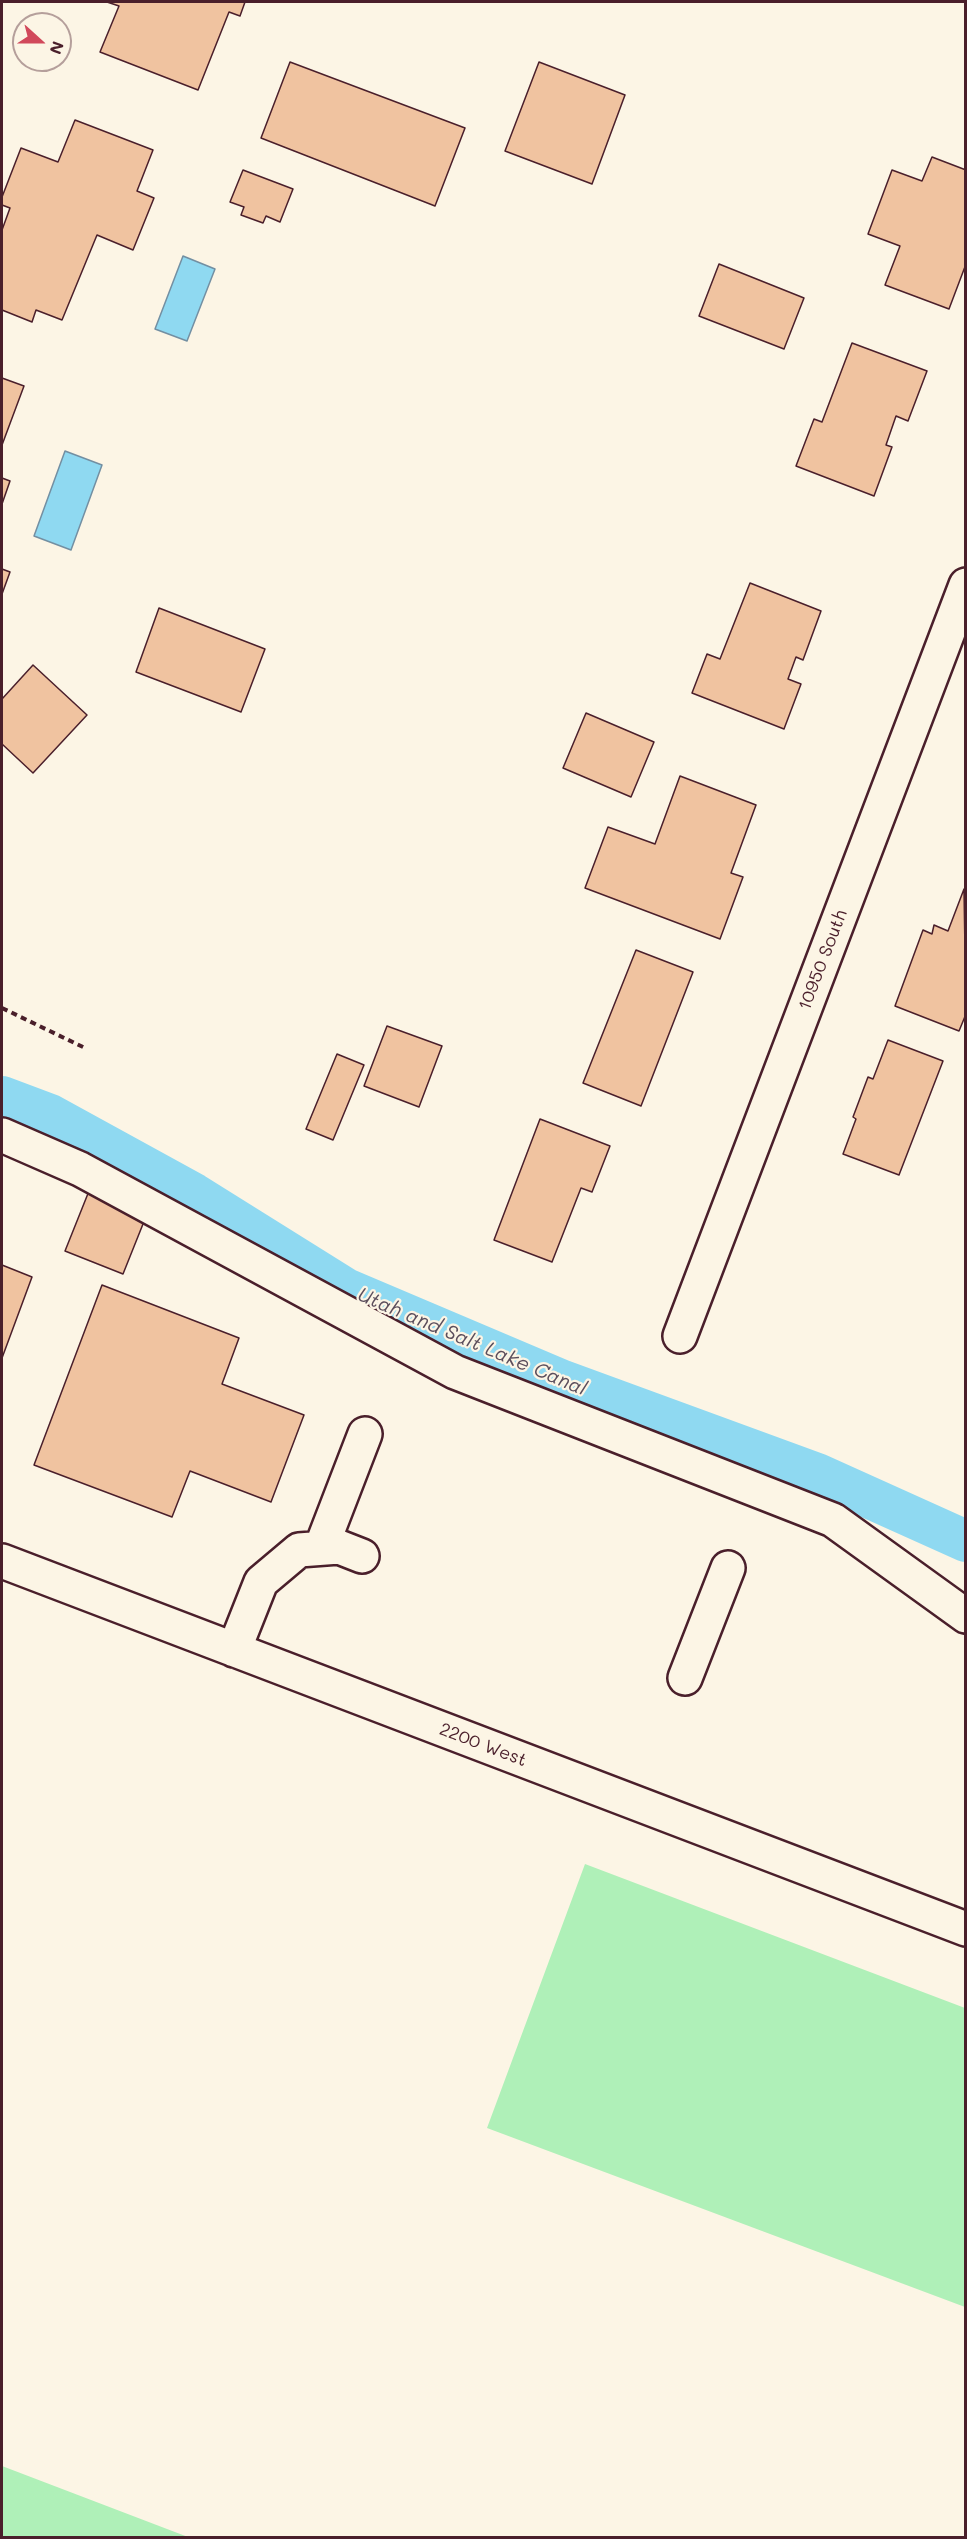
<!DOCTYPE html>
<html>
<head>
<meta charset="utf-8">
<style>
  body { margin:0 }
  #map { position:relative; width:967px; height:2539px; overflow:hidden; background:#fcf5e5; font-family:Mali,sans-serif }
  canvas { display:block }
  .frame { position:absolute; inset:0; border:3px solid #4a1f2b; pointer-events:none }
  .north { position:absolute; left:12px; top:12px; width:60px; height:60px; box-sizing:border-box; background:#fcf5e5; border:2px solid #b59f9b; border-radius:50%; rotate:111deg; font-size:16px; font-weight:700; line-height:24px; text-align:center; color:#4a1f2b }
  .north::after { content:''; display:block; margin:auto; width:21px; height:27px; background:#d1495b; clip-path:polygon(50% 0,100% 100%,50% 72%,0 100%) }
</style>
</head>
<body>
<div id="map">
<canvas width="967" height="2539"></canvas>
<div class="frame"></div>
<div class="north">N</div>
</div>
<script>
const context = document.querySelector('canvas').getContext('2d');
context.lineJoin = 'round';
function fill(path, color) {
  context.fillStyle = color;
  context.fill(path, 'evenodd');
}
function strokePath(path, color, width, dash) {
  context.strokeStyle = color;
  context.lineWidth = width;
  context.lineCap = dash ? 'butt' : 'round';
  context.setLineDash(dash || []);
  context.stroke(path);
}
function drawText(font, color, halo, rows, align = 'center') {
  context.font = font + ' Mali,sans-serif';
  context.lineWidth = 4.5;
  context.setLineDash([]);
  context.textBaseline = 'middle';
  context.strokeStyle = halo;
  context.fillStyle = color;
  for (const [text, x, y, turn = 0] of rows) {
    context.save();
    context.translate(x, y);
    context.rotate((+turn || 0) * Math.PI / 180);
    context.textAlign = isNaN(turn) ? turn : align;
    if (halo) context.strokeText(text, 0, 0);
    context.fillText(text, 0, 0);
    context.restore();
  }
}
fill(new Path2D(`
  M585,1864L965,2008V2307L487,2128Z
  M2,2466L188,2537H2Z`), '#aff0b8');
const water = new Path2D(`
  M183,256L215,269L187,341L155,329Z
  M65,451L102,465L71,550L34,536Z`);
fill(water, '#8fd9f1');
strokePath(water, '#738fa2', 1.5);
strokePath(new Path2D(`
  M2,1097L50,1115L194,1194L346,1289L563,1381L817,1474L966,1541`), '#8fd9f1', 42);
const building = new Path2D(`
  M107,2H245L240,16L229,12L198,90L100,52L119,6Z
  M290,62L465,128L435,206L261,138Z
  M539,62L625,95L592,184L505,151Z
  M75,120L153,150L137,191L154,198L133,250L97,235L62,320L36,310L32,322L2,310V230L10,208L2,205V197L21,148L58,162Z
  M932,157L966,170V264L949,309L885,285L900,246L868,234L892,170L922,181Z
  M243,170L293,189L280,222L266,216L263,223L241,215L244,207L230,202Z
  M719,264L804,298L784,349L699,316Z
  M852,343L927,371L908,421L896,416L886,445L892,447L874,496L796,466L814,419L822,422Z
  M2,378L24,386L2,445Z
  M2,478L10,481L2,504Z
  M2,569L10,572L2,594Z
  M750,583L821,611L803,660L796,657L788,679L801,684L784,729L692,693L707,654L720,659Z
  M159,608L265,649L241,712L136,672Z
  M33,665L87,715L33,773L2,744V699Z
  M586,713L654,742L631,797L563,768Z
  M680,776L756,805L731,873L743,877L720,939L585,888L608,827L655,844Z
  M964,889L966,1014L959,1031L895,1006L923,930L932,934L934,925L948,931Z
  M636,950L693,972L641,1106L583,1083Z
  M387,1026L442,1046L419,1107L364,1086Z
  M888,1040L943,1061L899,1175L843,1154L856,1119L853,1117L868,1077L873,1079Z
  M337,1054L364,1065L333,1140L306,1129Z
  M540,1119L610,1146L592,1192L581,1188L552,1262L494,1240Z
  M89,1191L147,1214L123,1274L65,1251Z
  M2,1265L32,1277L2,1358Z
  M102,1285L239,1338L222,1384L304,1415L271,1502L190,1471L172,1517L34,1465Z`);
fill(building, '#f0c3a0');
strokePath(building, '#4a1f2b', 1.5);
const minor = new Path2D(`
  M2,1135L80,1169L455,1372L833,1520L966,1616
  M680,1336L966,585
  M321,1548L365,1434
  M2,1561L966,1929
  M234,1650L261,1582L299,1550L339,1547L362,1556
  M685,1678L728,1568`);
strokePath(minor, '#4a1f2b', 38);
strokePath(new Path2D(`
  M2,1008L85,1048`), '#4a1f2b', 4, [6, 4.5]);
strokePath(minor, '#fcf5e5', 33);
drawText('18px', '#4a1f2b', '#fcf5e5', [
  ["10950 South",823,960,-69],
  ["2200 West",483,1745,21]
]);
drawText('italic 20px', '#5b4e5c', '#fcf5e5', [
  ["Utah and Salt Lake Canal",472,1342,23]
]);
</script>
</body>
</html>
